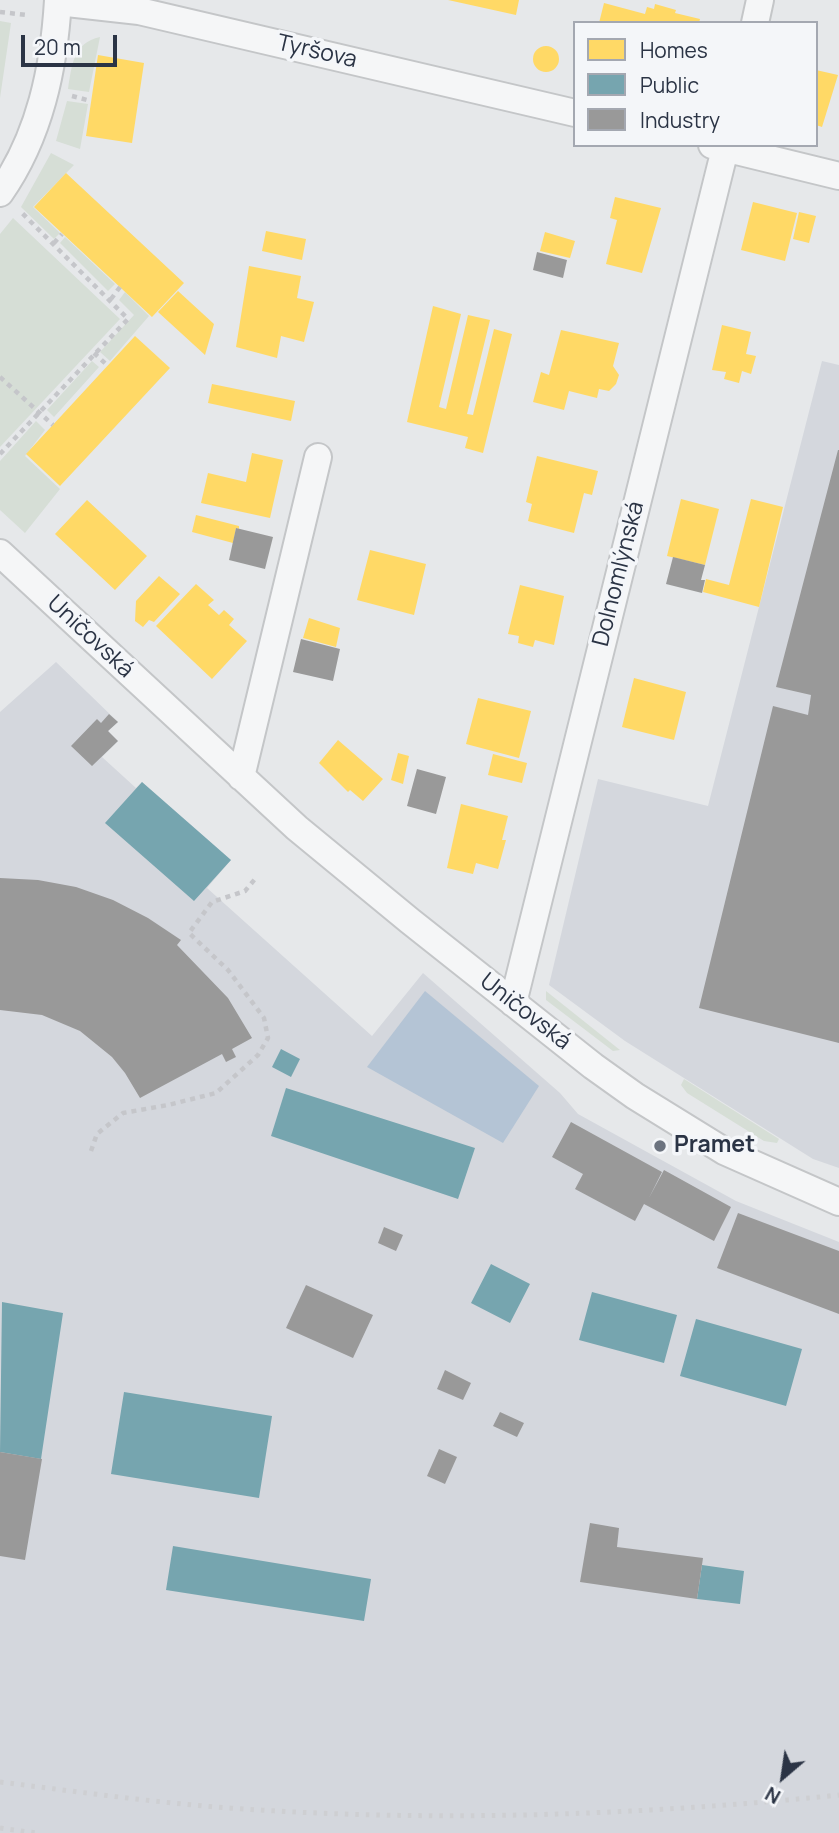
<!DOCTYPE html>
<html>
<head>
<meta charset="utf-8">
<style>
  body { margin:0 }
  #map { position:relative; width:839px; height:1833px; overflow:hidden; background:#e6e8ea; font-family:Manrope,sans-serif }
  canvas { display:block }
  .legend { position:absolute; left:573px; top:21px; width:245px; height:126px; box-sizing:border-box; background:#f4f6f9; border:2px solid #a4a8b1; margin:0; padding:9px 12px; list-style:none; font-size:21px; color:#2b3445 }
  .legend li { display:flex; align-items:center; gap:14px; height:35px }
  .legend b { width:35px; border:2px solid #a4a8b1 }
  .north { position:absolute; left:748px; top:1742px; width:70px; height:70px; -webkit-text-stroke:5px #f4f6f9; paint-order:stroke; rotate:209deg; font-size:19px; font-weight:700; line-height:28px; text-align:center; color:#2b3445 }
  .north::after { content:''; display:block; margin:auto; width:24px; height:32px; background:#2b3445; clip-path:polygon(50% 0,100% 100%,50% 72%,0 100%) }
  .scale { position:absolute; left:21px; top:35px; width:96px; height:32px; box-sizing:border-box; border:4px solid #2b3445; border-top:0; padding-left:9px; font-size:21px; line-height:24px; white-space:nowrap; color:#2b3445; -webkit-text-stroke:5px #f4f6f9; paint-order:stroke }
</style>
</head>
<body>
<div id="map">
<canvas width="839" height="1833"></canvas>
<ul class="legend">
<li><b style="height:19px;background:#ffd966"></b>Homes</li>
<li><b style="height:19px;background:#76a5af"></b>Public</li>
<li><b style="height:19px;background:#999"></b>Industry</li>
</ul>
<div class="north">N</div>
<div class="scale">20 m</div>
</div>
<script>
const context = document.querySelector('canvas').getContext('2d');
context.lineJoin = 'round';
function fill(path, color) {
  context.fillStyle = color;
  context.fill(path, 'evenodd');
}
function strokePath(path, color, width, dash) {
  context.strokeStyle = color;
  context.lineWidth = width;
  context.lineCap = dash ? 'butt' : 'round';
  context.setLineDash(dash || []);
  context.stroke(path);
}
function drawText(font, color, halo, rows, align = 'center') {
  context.font = font + ' Manrope,sans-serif';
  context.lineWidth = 7;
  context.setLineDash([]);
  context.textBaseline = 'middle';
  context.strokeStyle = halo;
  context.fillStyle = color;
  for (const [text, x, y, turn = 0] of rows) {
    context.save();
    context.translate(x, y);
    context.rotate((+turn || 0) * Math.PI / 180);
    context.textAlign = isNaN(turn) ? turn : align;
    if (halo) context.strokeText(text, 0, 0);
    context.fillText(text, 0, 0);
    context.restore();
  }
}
fill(new Path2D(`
  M822,361L839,365V1168L813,1159L625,1041L549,985L598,779L708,806Z
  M56,662L118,722L108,731L118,741L102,757L136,788L142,782L231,860L207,888L372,1036L423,973L560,1093L578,1114L736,1201L839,1242V1833H0V712Z`), '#d4d7dd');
fill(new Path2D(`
  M0,21L11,23L0,98Z
  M100,37L89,92L68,89C72,65 73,43 100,37Z
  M67,101L88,104L80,149L56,141Z
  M51,153L74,165L33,207L60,233L54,239L21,207Z
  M13,218L120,319L0,447V234Z
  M65,237L115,284L108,291L60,243Z
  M125,292L149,316L110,361L100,352L134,315L119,300Z
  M92,361L99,367L54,417L47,410Z
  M36,421L45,430L25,456L60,489L25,533L0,510V461Z
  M546,991L620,1050L613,1051L546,1000Z
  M684,1079L779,1139L777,1143L764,1141L687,1093L681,1085Z`), '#d6ded6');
fill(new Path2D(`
  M425,991L539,1086L503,1143L367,1067Z`), '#b4c4d5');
fill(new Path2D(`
  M448,0H519L516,15Z
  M604,3L645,14L647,7L654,9L655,4L676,10L675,13L700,19L699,23H599Z
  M533 59a13 13 0 1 1 26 0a13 13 0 1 1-26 0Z
  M98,55L144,63L132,143L86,136Z
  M816,70L838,75L822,127L816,125Z
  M66,173L184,283L152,317L34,207Z
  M615,197L661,208L642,273L606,264L617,220L610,218Z
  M753,202L797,213L785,261L741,250Z
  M799,212L816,216L809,243L793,239Z
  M266,231L306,239L302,260L262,251Z
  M545,232L575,241L570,258L540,251Z
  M249,266L301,276L297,298L314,302L304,342L281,336L277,358L236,347Z
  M178,291L214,324L205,355L158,312Z
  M433,306L461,314L439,407L446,409L468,315L490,320L467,414L473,415L494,329L512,334L483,453L465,448L468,437L407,422Z
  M722,325L751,332L746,354L756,356L751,374L742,371L739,383L724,379L726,372L712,370Z
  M561,330L619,343L613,366L619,375L616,384L609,391L599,389L597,398L569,391L564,410L533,402L541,372L549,375Z
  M135,336L170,368L60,486L26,454Z
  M212,384L295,401L291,421L208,403Z
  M252,453L283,460L270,518L201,503L208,473L246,482Z
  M537,456L598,471L592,495L584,493L574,533L528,521L532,504L526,502Z
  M681,499L719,509L705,565L667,556Z
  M751,499L783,507L759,607L703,592L706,579L729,585Z
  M87,500L147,556L115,590L55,534Z
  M196,515L239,526V529L236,528L233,543L192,532Z
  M370,550L426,564L414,615L357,600Z
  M159,576L180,594L154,622L149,620L143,627L135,621L136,601Z
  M196,584L214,600L208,605L219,615L224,610L234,619L229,625L247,641L212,679L156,626Z
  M520,585L564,596L554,645L535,640L533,647L518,643L519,636L508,634Z
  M309,618L340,628L336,647L303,638Z
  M634,678L686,692L674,740L622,727Z
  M478,698L531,711L519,758L466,744Z
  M338,740L383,779L363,801L350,790L348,792L319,763Z
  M398,753L409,756L403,784L391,780Z
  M493,754L527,763L522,783L488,775Z
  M461,804L508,816L502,840H506L498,869L476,863L473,874L447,868Z`), '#ffd966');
fill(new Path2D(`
  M142,782L231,860L194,901L105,823Z
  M281,1049L300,1059L291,1077L272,1067Z
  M286,1088L475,1148L458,1199L271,1136Z
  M491,1264L530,1284L510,1323L471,1303Z
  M592,1292L677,1315L664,1363L579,1340Z
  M2,1302L63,1313L41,1459L0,1452Z
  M696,1319L802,1349L786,1406L680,1376Z
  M124,1392L272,1416L259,1498L111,1474Z
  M173,1546L371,1579L364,1621L166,1590Z
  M702,1565L744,1571L740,1604L697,1599Z`), '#76a5af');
fill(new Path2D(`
  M537,252L567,260L563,278L533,270Z
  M838,450H839V1043L699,1008L773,706L808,715L811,695L776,687Z
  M236,528L273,537L265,569L229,560Z
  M673,557L705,565L701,580H705L702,593L666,584Z
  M301,639L340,649L333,681L293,672Z
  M109,714L118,722L108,731L118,741L92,766L71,746L97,719L101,723Z
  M417,769L446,777L436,814L407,806Z
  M0,878L38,880L76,887L113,900L148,918L181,940L177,945L228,998L252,1038L232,1049L236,1057L226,1062L222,1054L140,1098L125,1073L112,1057L80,1031L42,1015L0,1010Z
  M571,1122L662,1172L649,1198L664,1170L731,1207L714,1241L644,1204L635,1221L575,1189L583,1174L552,1157Z
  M738,1213L839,1251V1314L717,1268Z
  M384,1227L403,1235L396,1251L378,1243Z
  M306,1285L373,1315L353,1358L286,1328Z
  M445,1370L471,1383L463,1400L437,1389Z
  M500,1412L524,1423L517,1437L493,1426Z
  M439,1449L457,1457L445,1484L427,1476Z
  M0,1452L42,1459L25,1560L0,1556Z
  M590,1523L619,1528L617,1547L703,1558L697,1599L580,1582Z`), '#999');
const minor = new Path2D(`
  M58,2L139,11L575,113
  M755,23L760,0
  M712,145L839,176
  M0,193C40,136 54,68 58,0
  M0,553L297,828L410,921L593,1066L635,1096L724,1151L839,1202
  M241,777L318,457
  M513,1003L726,145`);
strokePath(minor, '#c4c6c8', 30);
strokePath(new Path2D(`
  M0,12L27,15
  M72,96L91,101
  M54,243L62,234
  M111,299L120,287
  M94,353L108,366
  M0,377L53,425
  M0,454L128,319L21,212
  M91,1151L97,1134L123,1113L168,1105L216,1093L258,1055L268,1038L264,1018L228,970L189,933L212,902L245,891L255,879`), '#c5c6ca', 4.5, [5, 5]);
strokePath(minor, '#f5f6f7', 26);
strokePath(new Path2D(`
  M0,1782C72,1791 143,1801 216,1807C423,1823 632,1816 839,1795
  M0,1828L36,1833`), '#cecfd2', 5, [3.5, 7]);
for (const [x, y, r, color] of [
  [660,1146,7,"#6c737f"]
]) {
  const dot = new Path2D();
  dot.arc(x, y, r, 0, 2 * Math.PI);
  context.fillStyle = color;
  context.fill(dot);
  strokePath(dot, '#f4f6f9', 2.5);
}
drawText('23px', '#2b3445', '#f4f6f9', [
  ["Tyršova",317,52,13],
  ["Dolnomlýnská",619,574,-76],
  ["Uničovská",90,637,43],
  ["Uničovská",525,1012,38]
]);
drawText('bold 23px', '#2b3445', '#f4f6f9', [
  ["Pramet",674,1146]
], 'left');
</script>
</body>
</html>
